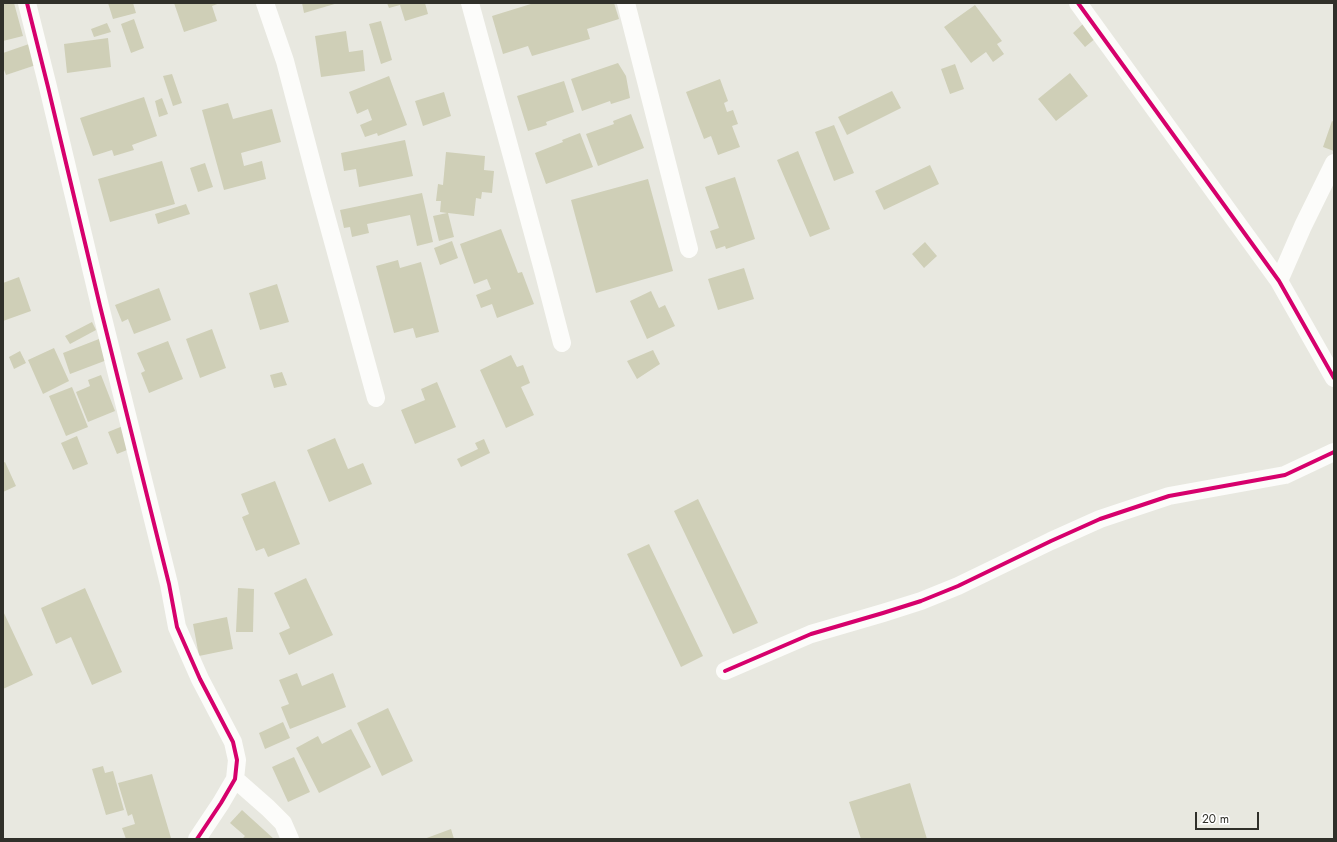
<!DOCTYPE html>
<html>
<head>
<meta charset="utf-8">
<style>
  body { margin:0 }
  #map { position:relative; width:1337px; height:842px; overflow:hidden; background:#e8e8e0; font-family:Jost,sans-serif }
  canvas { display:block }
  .frame { position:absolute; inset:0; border:4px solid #30302a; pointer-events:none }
  .scale { position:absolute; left:1195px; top:812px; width:64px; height:18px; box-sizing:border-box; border:2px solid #30302a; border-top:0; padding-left:5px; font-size:12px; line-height:14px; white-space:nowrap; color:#30302a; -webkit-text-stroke:3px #fff; paint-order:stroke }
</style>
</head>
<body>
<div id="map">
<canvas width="1337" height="842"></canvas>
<div class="frame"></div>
<div class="scale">20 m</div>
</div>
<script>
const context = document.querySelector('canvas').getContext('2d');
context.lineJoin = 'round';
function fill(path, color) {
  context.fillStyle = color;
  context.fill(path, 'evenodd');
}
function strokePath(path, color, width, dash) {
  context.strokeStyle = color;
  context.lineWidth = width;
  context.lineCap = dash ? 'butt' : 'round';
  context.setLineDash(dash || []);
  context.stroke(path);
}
fill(new Path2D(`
  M3,3H14L23,36L3,41Z
  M108,3H133L136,13L113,19Z
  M174,3H220L212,6L217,21L184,32Z
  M302,3H338L304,13Z
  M387,3H425L428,14L405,21L400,5L389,8Z
  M534,3H614L619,19L587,29L590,39L532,56L528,46L503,54L492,16Z
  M975,5L1002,41L997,44L1004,54L993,62L986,52L971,63L944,27Z
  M134,19L144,48L131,53L121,24Z
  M381,21L392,60L381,64L369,24Z
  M107,23L111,32L94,37L91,29Z
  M1084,23L1096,38L1085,47L1073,33Z
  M346,31L349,52L363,50L365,71L321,77L315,36Z
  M108,38L111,67L67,73L64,44Z
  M29,44L36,65L6,75L3,67V53Z
  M618,63L626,76L630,98L611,104L610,101L582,111L571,79Z
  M955,64L964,89L950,94L941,69Z
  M1070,73L1088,96L1056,121L1038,99Z
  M172,74L182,103L173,106L163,76Z
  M389,76L407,125L378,136L377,133L365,137L360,125L372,120L368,109L357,114L349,92Z
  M720,79L728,101L724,103L727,112L733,110L738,124L732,126L740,147L718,155L711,136L704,139L686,92Z
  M564,81L574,112L546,122L547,125L528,131L517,96Z
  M892,91L901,108L847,135L838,117Z
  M444,92L451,116L423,126L415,101Z
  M144,97L157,136L132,145L134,150L114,156L112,150L93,156L80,118Z
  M162,98L168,114L159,117L155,101Z
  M228,103L233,119L272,109L281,142L241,153L244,166L262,161L266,179L224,190L202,110Z
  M631,114L644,148L598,166L586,134L614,124L613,121Z
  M1332,121L1334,122V151L1323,147Z
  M834,125L854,173L834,181L815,132Z
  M580,133L593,167L546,184L535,153L563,142L562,140Z
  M405,140L413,176L359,187L356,169L344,171L341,153Z
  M798,151L830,229L810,237L777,160Z
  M446,152L485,156L484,170L494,171L492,193L482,192L481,199L476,198L474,216L448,213L454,237L439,241L433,216L447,213L440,212L441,201H436L438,184L443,185Z
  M162,161L175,204L110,222L98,179Z
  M205,163L213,187L198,192L190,168Z
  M930,165L939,184L884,210L875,191Z
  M735,177L755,239L726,249L725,246L716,249L710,231L719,228L705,187Z
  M648,179L673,271L596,293L571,200Z
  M422,193L433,242L417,246L410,215L367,224L369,233L352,237L350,227L344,228L340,210Z
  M186,204L190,214L158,224L155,214Z
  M501,229L518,273L522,272L534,304L497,318L492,304L481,308L476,295L491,289L487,279L474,284L460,244Z
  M452,241L458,258L440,265L434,248Z
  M925,242L937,256L924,268L912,254Z
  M398,260L400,268L421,262L439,332L416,338L413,328L394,333L376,266Z
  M744,268L754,299L718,310L708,279Z
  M19,277L31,311L3,321V283Z
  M277,284L289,322L260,330L249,293Z
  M159,288L171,320L134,334L128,319L122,322L115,305Z
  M651,291L659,308L665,305L675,326L647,339L630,301Z
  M92,322L96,330L70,344L65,336Z
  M212,329L226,368L200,378L186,339Z
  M99,339L107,360L70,374L63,353Z
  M168,341L183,379L149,393L141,373L145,371L137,353Z
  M54,348L69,381L43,394L28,360Z
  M653,350L660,364L637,379L627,361Z
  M20,351L26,363L14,369L9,357Z
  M511,355L517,367L523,365L530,383L521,387L534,415L506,428L480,370Z
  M282,372L287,385L274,388L270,375Z
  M101,375L115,411L88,422L76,392L90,386L88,380Z
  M437,382L456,427L415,444L401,410L425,400L421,389Z
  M72,387L88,427L66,436L49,396Z
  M123,426L132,448L117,454L108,432Z
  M77,436L88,464L73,470L61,443Z
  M335,438L348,469L363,463L372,484L329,502L307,450Z
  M484,439L490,453L461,467L457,459L478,449L475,443Z
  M5,462L16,486L3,492V463Z
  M275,481L300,544L268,557L264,548L256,551L242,517L249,514L241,494Z
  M698,499L758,623L733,634L674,511Z
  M649,544L703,656L681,667L627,554Z
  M306,578L333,635L289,655L279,633L290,628L274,593Z
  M85,588L122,672L92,685L71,637L56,644L41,608Z
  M238,588L254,589L253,632H236Z
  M3,611L33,675L3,689Z
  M227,617L233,649L199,656L193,624Z
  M297,673L302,686L333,673L346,707L290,729L281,707L289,704L279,680Z
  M388,708L413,761L382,776L357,723Z
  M283,722L290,738L265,749L259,733Z
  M351,729L371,767L319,793L296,748L318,736L322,744Z
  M294,757L310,792L288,802L272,767Z
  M103,766L105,773L113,771L124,810L106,815L92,769Z
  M152,774L171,838L166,839H126L122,828L135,824L132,814L128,816L118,783Z
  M910,783L927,839H861L849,802Z
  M242,810L274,839H242L245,836L230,823Z
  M451,829L454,839H424Z`), '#cfcfb7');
strokePath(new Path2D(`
  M27,3L48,87L100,306L169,584L177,627L200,679L233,742L237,760L235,779L221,803L197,839
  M265,3L285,61L320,194L376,398
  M470,3L543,270L562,343
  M626,3L689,249
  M1078,3L1279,281L1334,378
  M1279,281L1303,226L1334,163
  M725,671L811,634L883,613L921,601L958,586L1051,541L1100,519L1169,496L1285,475L1334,452
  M235,779L268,808L283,823L290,839`), '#fcfcfa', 18);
strokePath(new Path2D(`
  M27,3L48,87L100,306L169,584L177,627L200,679L233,742L237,760L235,779L221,803L197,839
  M1078,3L1279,281L1334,378
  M725,671L811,634L883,613L921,601L958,586L1051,541L1100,519L1169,496L1285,475L1334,452`), '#d6006c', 4);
</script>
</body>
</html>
